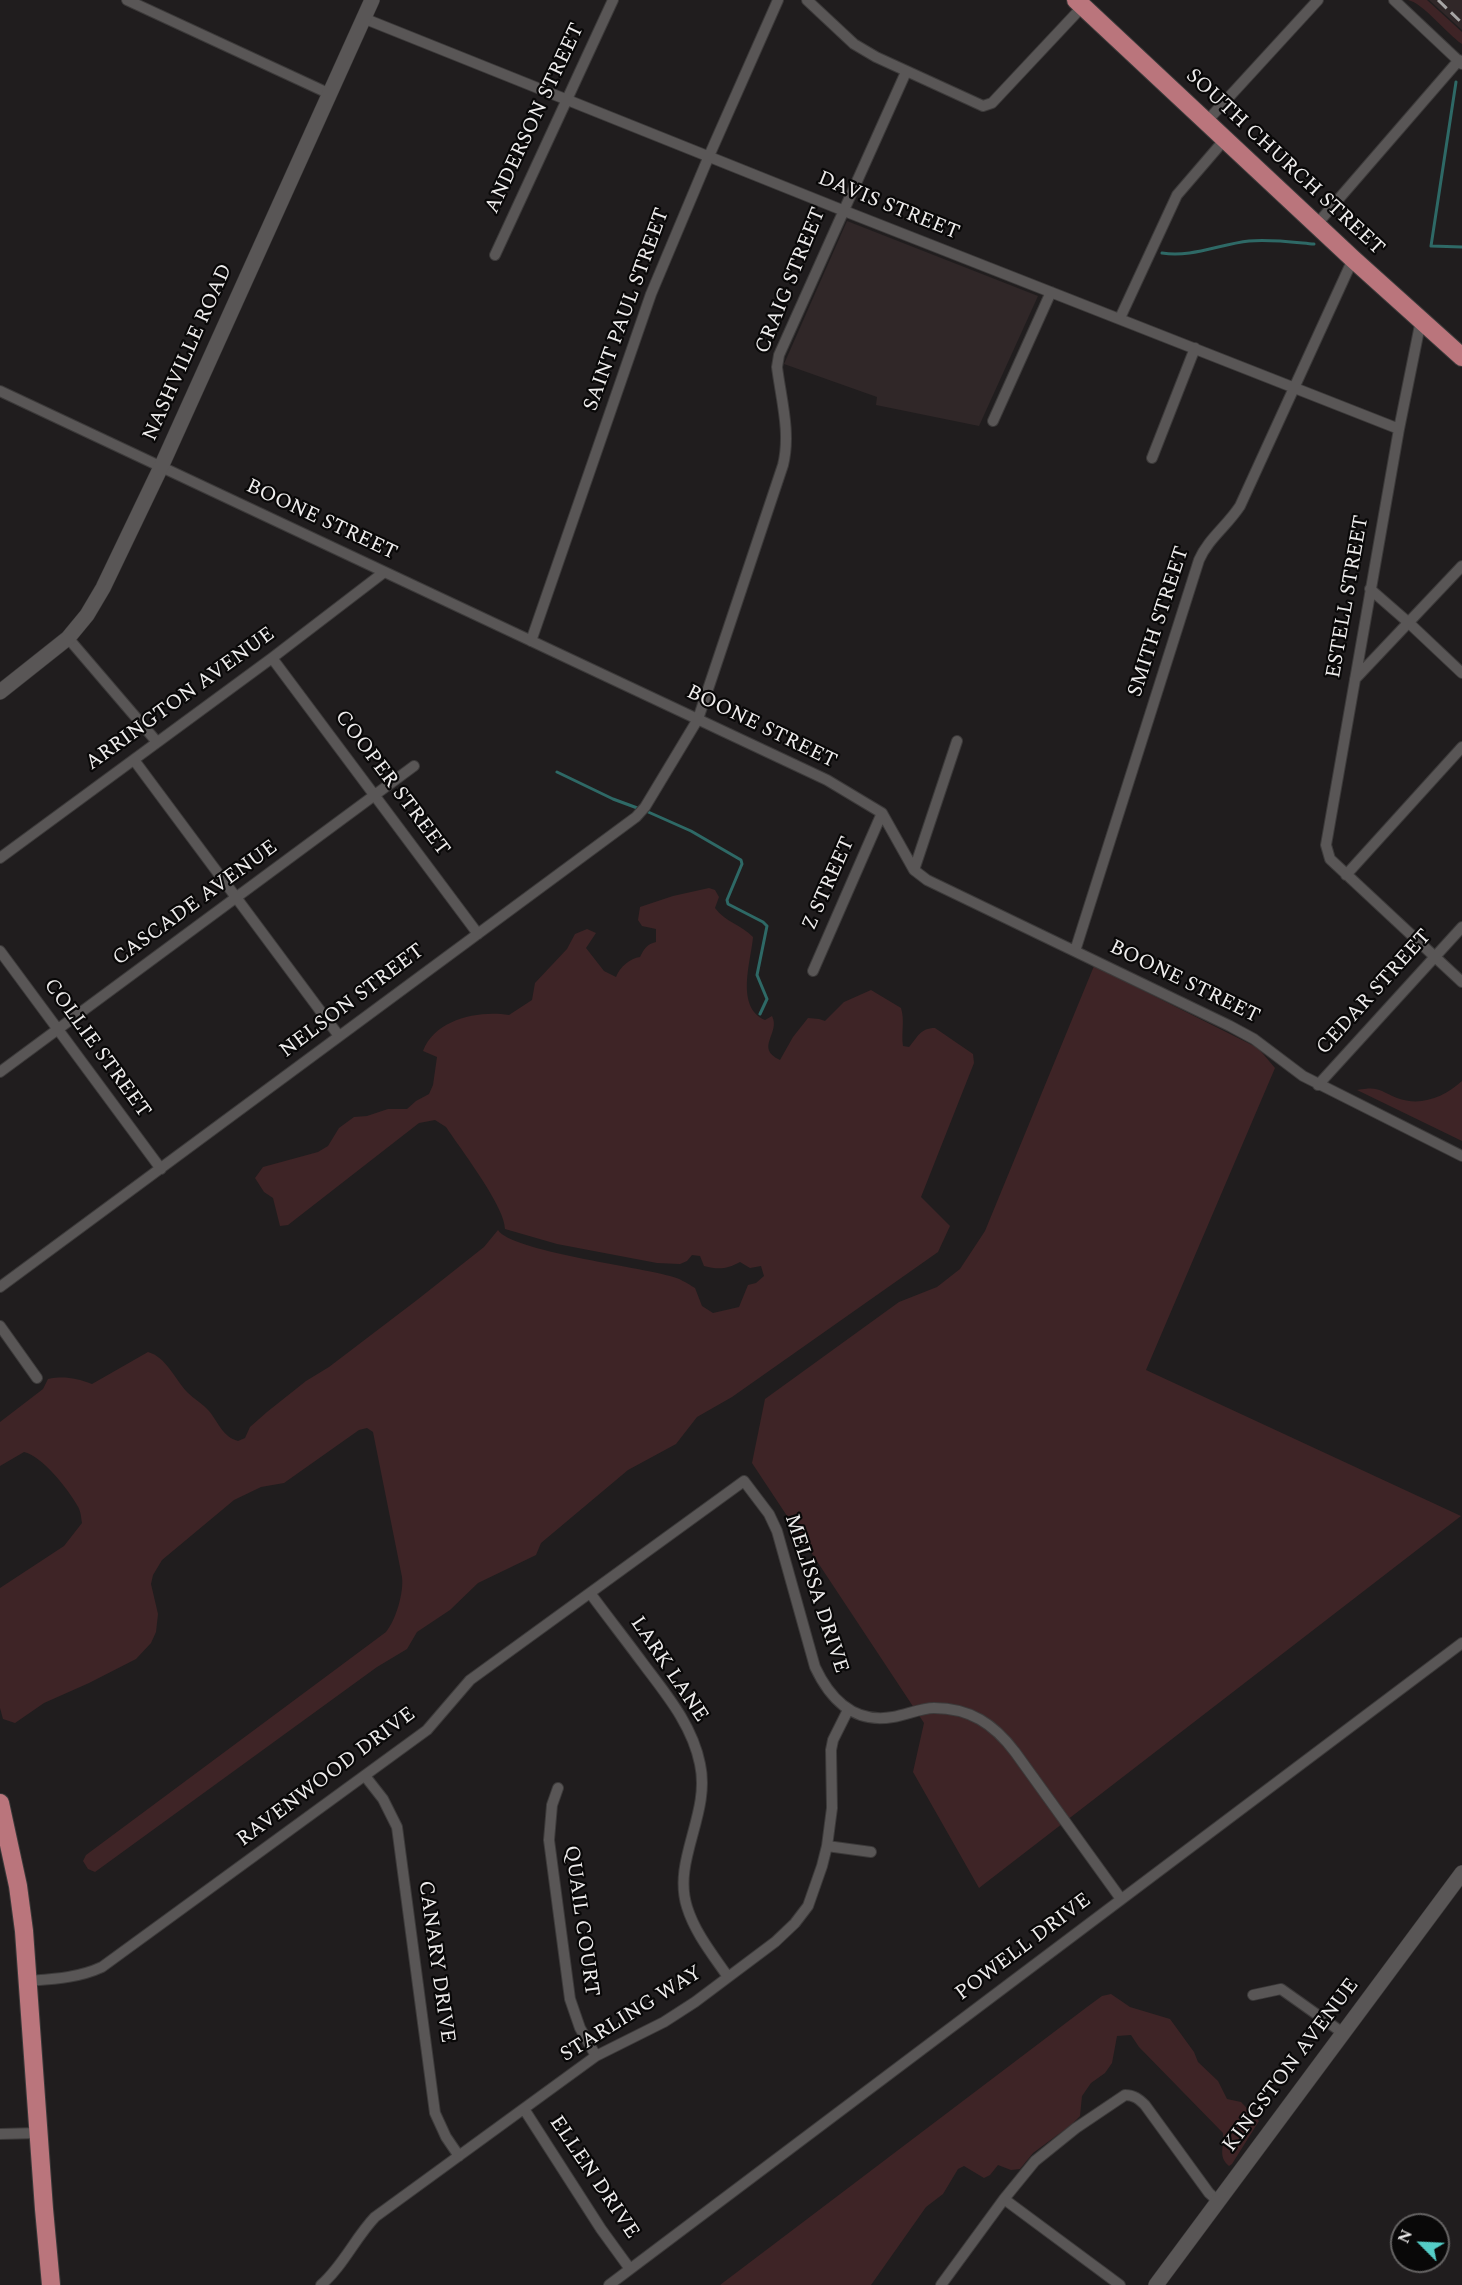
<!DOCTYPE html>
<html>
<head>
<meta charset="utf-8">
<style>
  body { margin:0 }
  #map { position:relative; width:1462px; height:2285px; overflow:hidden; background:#201d1e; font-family:Spectral,serif }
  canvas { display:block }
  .north { position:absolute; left:1390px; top:2213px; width:60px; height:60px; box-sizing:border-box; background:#090808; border:2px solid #656363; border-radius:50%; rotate:294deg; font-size:16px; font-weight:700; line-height:24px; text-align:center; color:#eeecec }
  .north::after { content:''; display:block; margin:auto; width:21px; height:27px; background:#54cdc7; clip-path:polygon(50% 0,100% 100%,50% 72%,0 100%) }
</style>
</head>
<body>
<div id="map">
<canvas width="1462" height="2285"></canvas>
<div class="north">N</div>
</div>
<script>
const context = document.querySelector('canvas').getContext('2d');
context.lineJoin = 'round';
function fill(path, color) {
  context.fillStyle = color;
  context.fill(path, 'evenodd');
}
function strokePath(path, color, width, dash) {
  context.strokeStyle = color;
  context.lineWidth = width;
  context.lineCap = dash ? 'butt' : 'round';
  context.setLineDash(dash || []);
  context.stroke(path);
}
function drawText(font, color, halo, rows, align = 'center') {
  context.font = font + ' Spectral,serif';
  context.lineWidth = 4.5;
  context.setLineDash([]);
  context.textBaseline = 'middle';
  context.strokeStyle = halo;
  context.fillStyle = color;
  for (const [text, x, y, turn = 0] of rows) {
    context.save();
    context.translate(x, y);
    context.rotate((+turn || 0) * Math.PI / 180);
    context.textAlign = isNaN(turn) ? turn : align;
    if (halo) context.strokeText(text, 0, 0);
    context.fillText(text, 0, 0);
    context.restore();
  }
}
fill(new Path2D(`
  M1429,0H1462V30Z
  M847,221L1038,296L979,426L876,405L877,397L784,364Z`), '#302728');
fill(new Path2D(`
  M1408,0H1427L1462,32V44C1447,34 1423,3 1408,0Z
  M709,888L715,890L719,897L715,908C725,922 742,925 753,937C751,962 735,1007 765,1020L772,1016C781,1033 754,1048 780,1060L793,1037L808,1018L819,1019L825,1021L844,1002L871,990L901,1008C905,1021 901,1033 903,1046L909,1047C918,1037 920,1028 935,1028L973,1054L974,1063L921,1197L950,1226L938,1252L732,1397L697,1417L676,1444L628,1470L541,1543L536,1555L478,1583L450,1610L417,1632L407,1649L377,1667L95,1872L88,1869L83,1861L86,1855L386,1632C396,1620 404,1592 402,1577L373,1432L367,1428L359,1430L284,1483L261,1487L234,1500L162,1560L153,1575L151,1584L158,1614L156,1632L151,1643L136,1659L89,1683L44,1703L15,1723L3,1719L0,1708V1588L64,1546L82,1523C81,1517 81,1511 77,1505C68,1489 42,1456 24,1452L0,1466V1422L43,1389L48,1379C64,1376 76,1378 92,1384L148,1352C166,1357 175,1379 187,1392C194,1399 203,1404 209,1411C218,1422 223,1437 238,1441L245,1438L250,1427L267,1412L306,1381L329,1367L417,1300L484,1247L498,1230C511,1251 639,1267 670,1276C679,1278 687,1283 695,1288L702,1306L713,1313L739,1307L748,1285L756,1283L764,1276L761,1266L750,1268L740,1262C727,1269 719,1270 704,1266L700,1256L692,1255L687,1261L680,1264L657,1263L557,1244L505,1229C506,1208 460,1148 446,1127L435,1120L419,1123L288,1225L280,1226L273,1198L264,1192L255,1178L263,1167L318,1152L328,1146L339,1128L354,1117L367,1116L388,1109H407L416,1101L429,1094L433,1085L437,1057L423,1051C435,1019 479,1010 509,1015L532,1000L535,983L567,949L575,934L587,929L596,933L586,948L604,971L616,977C620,967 630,958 640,957C644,949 647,944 656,942V929L642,926L638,920L640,907L673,896Z
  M1094,966L1258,1048L1275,1068L1146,1370L1461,1516L979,1888L913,1772L924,1723L752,1463L765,1399L899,1302L937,1287L960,1269L985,1231Z
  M1462,1081V1141L1357,1090C1379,1086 1378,1090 1397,1098C1421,1107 1444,1097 1462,1081Z
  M1111,1994L1130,2007L1170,2019L1194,2052L1198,2062L1218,2081L1227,2099L1241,2102L1259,2121L1232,2164L1229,2166C1217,2156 1225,2146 1223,2133L1139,2047L1131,2035L1117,2036L1112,2063L1105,2073L1091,2083L1082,2096L1080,2116L1071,2125L1033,2153L1020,2169L1011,2170L998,2165L990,2175L984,2178L964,2166L958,2169L943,2194L926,2207L871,2285H720L1087,2007L1102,1996Z`), '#3e2426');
strokePath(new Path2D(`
  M1456,82L1431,246L1462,247
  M1162,253C1191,258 1220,244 1249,241C1270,239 1292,242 1314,244
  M557,772L613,799L640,809
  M646,811L691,831L741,860L742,864L727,900L728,904L763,922L767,926L757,975L767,999L760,1014`), '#2e6966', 3);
const street = new Path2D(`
  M127,0L330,94
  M807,0L854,44L876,57L983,106L992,103L1083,6
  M1394,0L1462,64
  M363,18L842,210L1399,429
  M1207,121L1318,0
  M1317,224L1459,60
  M495,255L613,0
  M1120,318L1177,195L1226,138
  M1421,320L1399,429L1326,845L1330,859L1462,982
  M0,391L827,780L882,813L914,870L927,880L1230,1026L1254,1039L1303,1076L1462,1156
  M993,421L1051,292
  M1152,458L1195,348
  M1370,589L1409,623L1462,673
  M68,638L157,742
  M531,641L651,294L709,156L778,0
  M272,658L478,934
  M1355,679L1462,566
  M134,760L339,1036
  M0,858L272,658L383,573
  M914,870L957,741
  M1346,875L1462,747
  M0,951L161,1169
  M1075,951L1199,560C1208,539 1227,526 1240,506L1353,259
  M813,971L882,813
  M0,1072L414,766
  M1318,1085L1462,927
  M0,1287L636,817L645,807L698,719L783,465C791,433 781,399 777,367L779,355L906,72
  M0,1326L37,1378
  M590,1593C607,1616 625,1639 642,1662C665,1693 692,1724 700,1764C711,1814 672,1860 687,1907C695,1933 713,1955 728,1977
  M365,1776L383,1799L397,1827L435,2113L446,2137L459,2156
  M558,1788L552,1805L549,1840L570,1999L580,2028L596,2056
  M827,1846L871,1852
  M28,1981C54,1979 78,1978 102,1967L427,1730L470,1680L744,1481L769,1514L777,1531L815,1667C830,1699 854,1724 893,1717C906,1715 921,1708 934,1708C970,1708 994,1724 1015,1752L1121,1899
  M1253,1995L1281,1989L1343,2033
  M524,2109L601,2229L630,2269
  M0,2134L38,2133
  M1004,2199L1120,2285
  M321,2285C343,2266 355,2238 375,2217L596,2056L664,2022L695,2002L775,1942L795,1923L808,1906L822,1866L827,1846L832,1808L831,1750L833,1740L848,1710
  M609,2285L1462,1643
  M941,2285L1004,2199L1035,2161L1076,2128L1125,2095C1134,2095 1139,2099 1145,2105L1209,2193L1218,2201`);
const secondary = new Path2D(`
  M0,692L68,638L87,615L103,588L161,467L372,0
  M1156,2285L1462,1873`);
const primary = new Path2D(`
  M1076,0L1353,259L1462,357
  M0,1803L18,1886L24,1931L44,2209L51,2285`);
strokePath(street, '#3c3a3a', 12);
strokePath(secondary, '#3c3a3a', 16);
strokePath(primary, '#3c3a3a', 20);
strokePath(street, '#595656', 10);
strokePath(secondary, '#595656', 15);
strokePath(primary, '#ba757c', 18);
strokePath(new Path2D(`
  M1438,0L1462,23`), '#a7a5a5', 3, [12, 6]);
drawText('21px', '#eeecec', '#090808', [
  ["ANDERSON STREET",536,119,-65],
  ["SOUTH CHURCH STREET",1284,163,43],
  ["DAVIS STREET",888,207,22],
  ["CRAIG STREET",792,281,-68],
  ["SAINT PAUL STREET",628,310,-70],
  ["NASHVILLE ROAD",189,353,-66],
  ["BOONE STREET",321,521,25],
  ["ESTELL STREET",1349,597,-80],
  ["SMITH STREET",1160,622,-72],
  ["ARRINGTON AVENUE",181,700,-36],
  ["BOONE STREET",761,728,26],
  ["COOPER STREET",391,784,53],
  ["Z STREET",830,884,-66],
  ["CASCADE AVENUE",196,904,-36],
  ["BOONE STREET",1184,983,26],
  ["CEDAR STREET",1375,993,-48],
  ["NELSON STREET",353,1002,-37],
  ["COLLIE STREET",96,1049,54],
  ["MELISSA DRIVE",815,1594,72],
  ["LARK LANE",668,1670,56],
  ["RAVENWOOD DRIVE",327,1778,-37],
  ["QUAIL COURT",580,1921,82],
  ["POWELL DRIVE",1024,1948,-37],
  ["CANARY DRIVE",435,1962,82],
  ["STARLING WAY",632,2015,-32],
  ["KINGSTON AVENUE",1292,2066,-53],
  ["ELLEN DRIVE",593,2178,56]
]);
</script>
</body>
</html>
